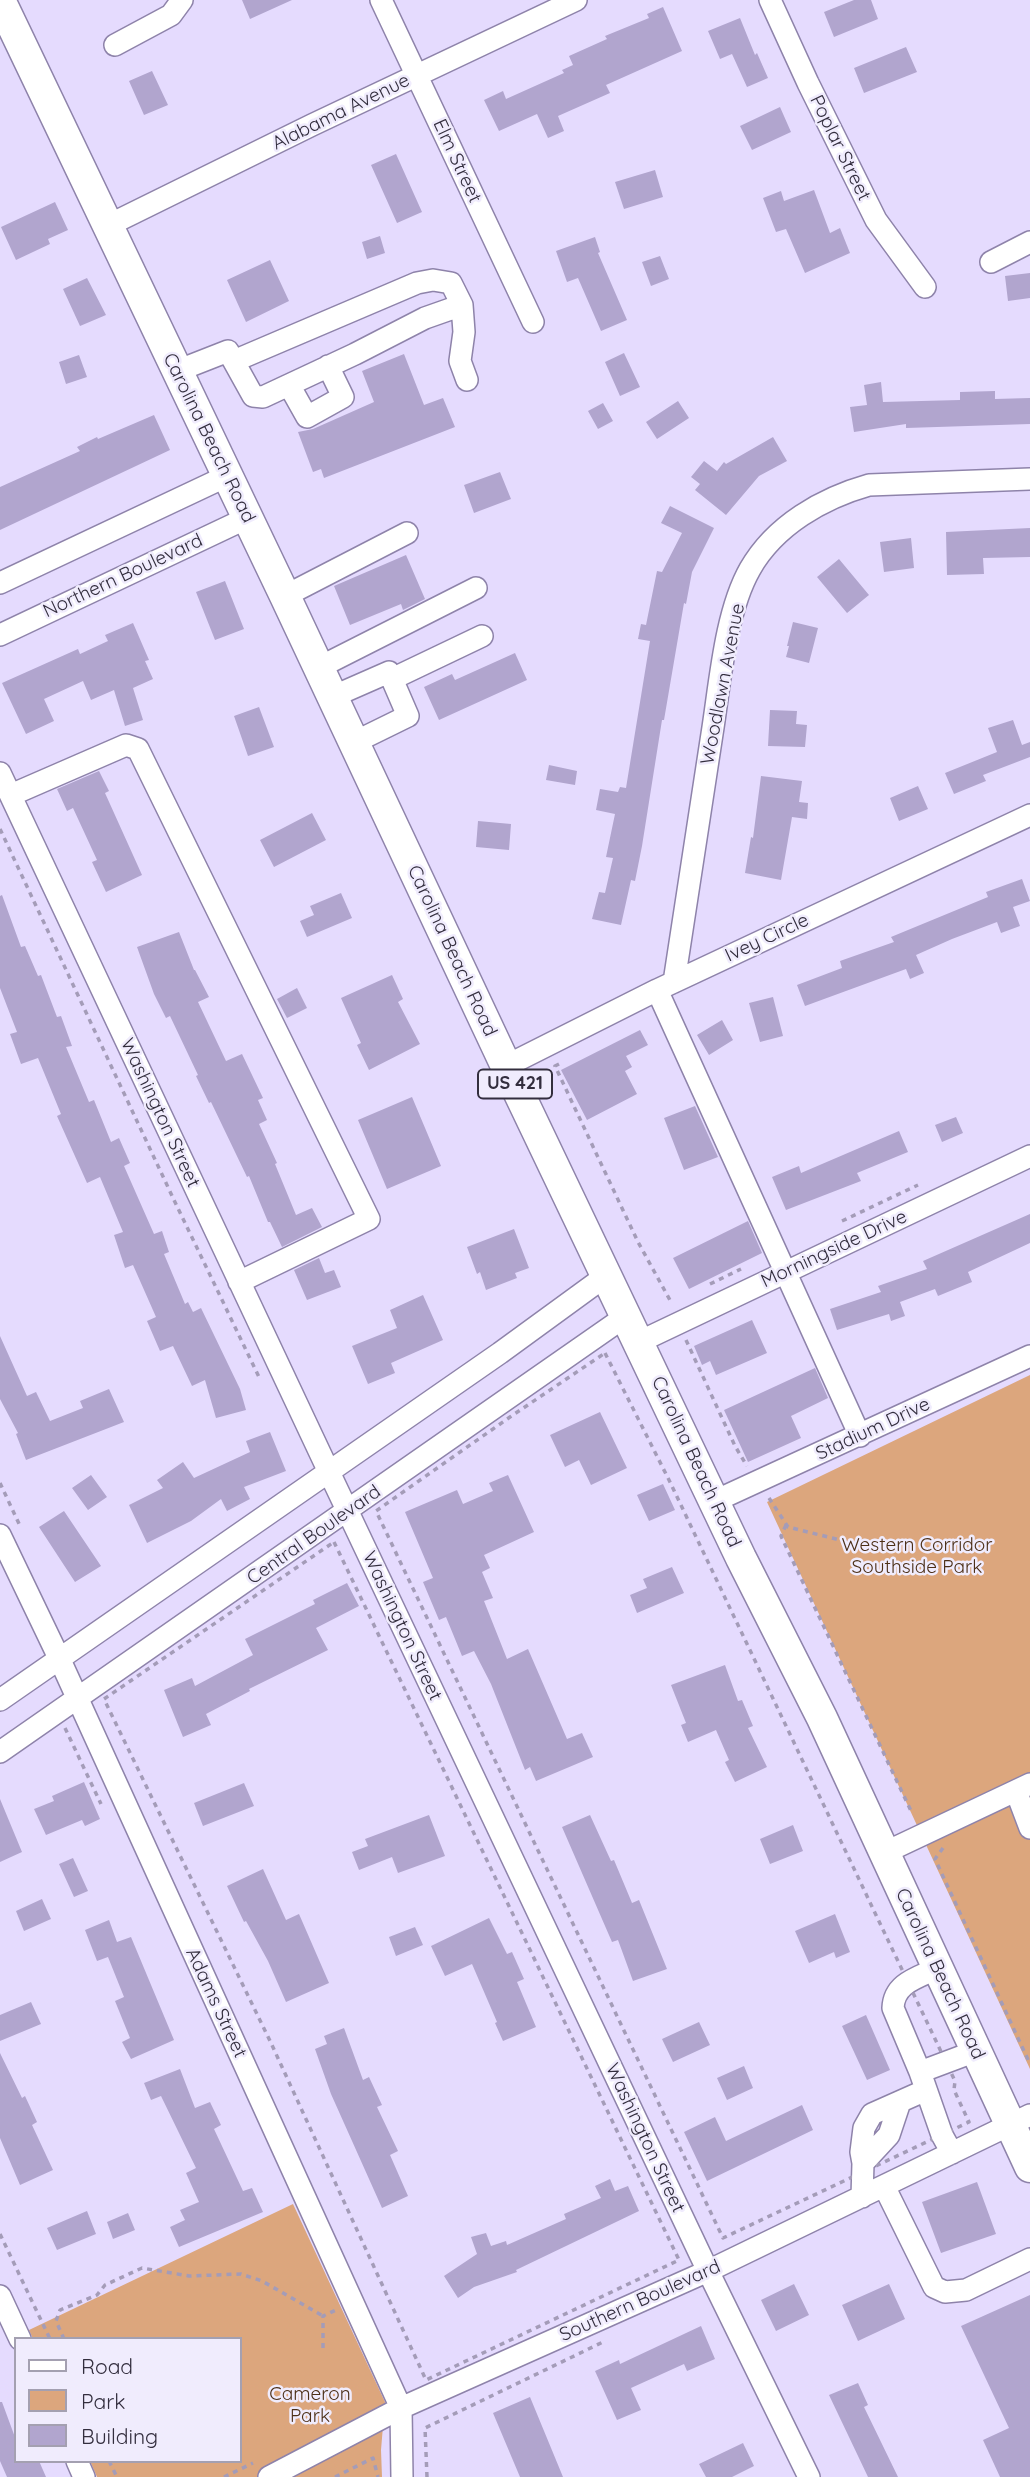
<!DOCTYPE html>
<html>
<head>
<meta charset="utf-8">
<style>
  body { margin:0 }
  #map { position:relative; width:1030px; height:2477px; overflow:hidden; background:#e5dbfe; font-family:Quicksand,sans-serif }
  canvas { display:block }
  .legend { position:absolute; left:14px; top:2337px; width:228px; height:126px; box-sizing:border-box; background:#f0ecfd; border:2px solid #a4a0b1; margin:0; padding:9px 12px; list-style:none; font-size:21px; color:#332e3e }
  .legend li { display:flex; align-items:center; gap:14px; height:35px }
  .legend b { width:35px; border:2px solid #a4a0b1 }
</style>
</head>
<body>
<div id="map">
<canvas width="1030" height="2477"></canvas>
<ul class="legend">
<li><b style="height:9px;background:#fff"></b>Road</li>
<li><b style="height:19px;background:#dca67d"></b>Park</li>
<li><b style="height:19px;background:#b1a5ce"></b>Building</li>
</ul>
</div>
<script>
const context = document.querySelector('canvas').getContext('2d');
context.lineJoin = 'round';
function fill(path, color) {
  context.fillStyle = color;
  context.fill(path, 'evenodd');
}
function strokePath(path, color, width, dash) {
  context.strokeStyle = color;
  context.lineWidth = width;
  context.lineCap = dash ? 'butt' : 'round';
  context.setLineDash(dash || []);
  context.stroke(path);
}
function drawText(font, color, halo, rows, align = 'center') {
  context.font = font + ' Quicksand,sans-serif';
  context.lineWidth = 5;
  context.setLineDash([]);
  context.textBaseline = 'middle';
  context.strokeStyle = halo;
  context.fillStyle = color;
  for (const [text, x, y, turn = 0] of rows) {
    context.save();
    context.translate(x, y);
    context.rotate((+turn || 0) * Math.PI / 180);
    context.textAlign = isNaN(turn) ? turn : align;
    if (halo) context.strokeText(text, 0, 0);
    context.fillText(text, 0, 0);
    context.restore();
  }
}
fill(new Path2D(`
  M1030,1375V2069L767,1502Z
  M293,2204L385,2402L381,2450L382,2477H97L90,2461H240V2339H33L29,2330Z`), '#dca67d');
fill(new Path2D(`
  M242,0H292L250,19Z
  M854,0H871L878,19L834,37L824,12Z
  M663,7L682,51L606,85L610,93L558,116L564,131L548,138L537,114L499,131L484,100L503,91L506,99L564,73L562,70L573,65L569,56L607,39L605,36L649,18L647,14Z
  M740,18L755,55L757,53L768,78L747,87L732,54L720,59L708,31Z
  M906,47L917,72L864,93L854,68Z
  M152,71L168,105L144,115L129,81Z
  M780,107L791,132L752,150L740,126Z
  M396,154L422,212L397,223L371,165Z
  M655,170L663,197L624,209L615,182Z
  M814,190L830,233L840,228L850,253L805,273L786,229L776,232L763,198L781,191L784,201Z
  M55,202L68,230L48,239L50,244L16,260L1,227Z
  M380,236L385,253L367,259L362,242Z
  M595,237L600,252L598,253L627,320L601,331L578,278L567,282L556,251Z
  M660,256L669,279L651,286L642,262Z
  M270,260L289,301L246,322L227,280Z
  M1030,273V298L1008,301L1005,276Z
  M87,278L106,315L80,326L63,289Z
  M624,353L640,387L620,396L605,362Z
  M404,354L424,405L443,398L455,427L324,478L321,469L313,472L298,432L313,429L374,402L362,371Z
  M79,355L87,377L66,384L59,362Z
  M881,382L883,402L960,400V392L995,391V399L1030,398V424L906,428V424L854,432L850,407L867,405L864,385Z
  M678,401L689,418L657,439L646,422Z
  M603,403L613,421L598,429L588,411Z
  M154,415L170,450L0,530V487L80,451L77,447L97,437L98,439Z
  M773,437L787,461L759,476L726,515L695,490L700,484L691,477L704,461L717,471L724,462L726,464Z
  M500,472L511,499L474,513L464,485Z
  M670,506L714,528L692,572L686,604L684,603L664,720H662L642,846L635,881L631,880L621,925L592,919L599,892L605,893L613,858L606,857L615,814L596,810L600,789L618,792L620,787L626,788L650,641L638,639L641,624L646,625L657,571L662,572L682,533L661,523Z
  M1030,528V557L983,558L984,574L947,575L946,532Z
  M911,538L914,568L884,572L880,542Z
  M406,555L425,599L403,610L401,604L350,625L334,586Z
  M839,559L869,595L847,613L817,577Z
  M225,581L244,629L215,640L196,592Z
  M793,622L818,628L809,663L786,657L789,646H787Z
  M133,623L149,660L145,661L153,679L133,688L143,720L125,726L114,690L91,700L83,681L44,699L54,721L26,734L2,683L78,649L80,654L108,641L105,635Z
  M515,653L527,680L439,720L424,687L452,674L455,680Z
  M259,707L274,747L248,756L234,716Z
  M770,710L797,711L796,724L807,725L805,747L768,746Z
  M1013,720L1022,745L1030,742V757L983,775L986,781L954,794L945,773L997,752L988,728Z
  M549,765L577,771L575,785L546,780Z
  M99,771L109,791L105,793L142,875L106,892L92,862L97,860L73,808L67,811L57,789Z
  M761,776L802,781L799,802L808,803L807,819L792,817L781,880L745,873L751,837L753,838Z
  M918,786L928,809L899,821L890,798Z
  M312,813L326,840L274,867L260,840Z
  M478,821L511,824L509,850L476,847Z
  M1022,879L1030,901L1013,907L1020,926L1001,933L997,922L952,939L916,955L924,973L910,979L906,969L805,1006L797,985L842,968L840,961L894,942L891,937L988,897L986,892Z
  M341,893L352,918L307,937L300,921L314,915L310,906Z
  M2,895L21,947L25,946L38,976L41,975L57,1017L61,1016L72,1046L66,1047L89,1102L94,1100L111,1142L119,1138L130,1163L124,1166L154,1234L162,1231L169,1252L164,1254L185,1304L188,1302L193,1312L201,1308L240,1389L246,1410L216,1418L205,1380L192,1386L173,1346L160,1351L147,1321L156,1317L133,1265L125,1268L114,1235L123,1232L100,1177L87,1183L57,1116L61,1114L38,1058L21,1064L10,1034L17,1032L0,988V896Z
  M179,932L194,970H195L209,997L198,1002L226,1061L242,1054L263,1098L258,1100L267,1120L259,1124L277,1163L275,1164L296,1215L312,1208L322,1227L282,1247L270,1222H268L249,1176L247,1177L211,1102L209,1103L196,1076L198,1075L170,1016L166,1018L154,994L137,947Z
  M392,975L403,999L398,1002L420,1044L369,1070L357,1045L361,1043L341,998Z
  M297,988L307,1008L287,1018L277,999Z
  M773,997L783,1036L760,1042L749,1003Z
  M722,1020L733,1040L709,1055L697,1035Z
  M640,1030L648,1045L626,1056L632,1067L625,1071L637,1094L587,1120L561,1070Z
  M412,1097L441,1166L387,1189L358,1120Z
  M695,1106L718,1157L684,1170L664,1118Z
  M956,1117L963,1133L942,1142L935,1125Z
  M899,1131L908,1152L857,1173L861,1181L786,1210L772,1177L799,1166L801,1173Z
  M1030,1214V1243L968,1272L972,1282L938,1296L935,1289L900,1302L905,1316L891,1321L889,1314L837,1330L830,1309L881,1292L878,1286L927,1269L923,1261Z
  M748,1221L762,1253L689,1289L673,1258Z
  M514,1229L529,1268L515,1273L517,1278L486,1290L480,1272L477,1274L467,1247Z
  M319,1258L325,1273L334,1270L341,1287L307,1300L294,1270Z
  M423,1295L443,1340L391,1363L395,1373L368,1384L352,1346L397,1328L390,1310Z
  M752,1320L767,1353L716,1375L710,1361L702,1365L694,1346Z
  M0,1336L27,1396L36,1392L50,1421L83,1408L80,1401L109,1389L124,1422L26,1460L16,1434L18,1433L0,1399Z
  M815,1368L828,1398L791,1416L801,1438L748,1462L724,1410Z
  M600,1412L627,1468L591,1485L579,1460L565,1467L550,1435Z
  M270,1432L286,1471L244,1487L250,1499L227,1511L221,1499L191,1521L147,1543L129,1505L163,1488L157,1480L183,1462L194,1478L250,1452L246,1441Z
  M91,1475L107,1497L88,1510L72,1488Z
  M508,1475L534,1532L484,1555L490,1568L482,1572L493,1598L484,1601L507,1659L528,1649L567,1739L582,1733L593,1757L536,1781L530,1767L525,1770L491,1684L474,1651L462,1656L446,1617L439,1620L423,1582L433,1578L405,1512L457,1490L463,1504L493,1491L489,1483Z
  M663,1484L675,1510L649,1521L637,1495Z
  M64,1511L101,1566L75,1582L39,1527Z
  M672,1567L684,1593L637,1613L630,1595L647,1588L643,1579Z
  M347,1583L359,1606L316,1628L328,1650L249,1689L250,1691L206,1714L211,1725L183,1737L164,1690L192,1678L195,1686L253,1655L245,1639L315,1604L313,1600Z
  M725,1665L738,1701L742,1700L753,1726L748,1728L767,1767L735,1782L725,1762L729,1760L716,1730L688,1742L681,1725L686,1723L671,1685Z
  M84,1782L100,1819L85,1826L82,1820L46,1835L34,1809L54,1801L52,1796Z
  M244,1783L254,1806L203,1826L194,1803Z
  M0,1799L22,1852L0,1862Z
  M429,1815L445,1856L398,1873L392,1857L359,1870L352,1852L368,1846L365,1839Z
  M590,1815L611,1861L614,1860L632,1903L639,1900L667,1969L633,1981L618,1940L612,1942L562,1827Z
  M793,1825L803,1851L770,1864L760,1839Z
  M73,1858L88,1891L74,1897L59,1864Z
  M263,1869L286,1920L299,1914L329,1983L286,2002L268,1961L246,1921L244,1922L227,1886Z
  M42,1899L51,1919L24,1931L16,1911Z
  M835,1914L850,1952L836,1958L834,1952L809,1963L795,1931Z
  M489,1918L507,1954L512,1952L524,1979L517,1982L536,2027L503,2041L495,2023L497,2022L472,1964L445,1976L431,1946Z
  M109,1920L117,1942L131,1937L174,2040L131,2059L122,2042L130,2038L115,2001L124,1997L108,1957L97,1961L85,1930Z
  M415,1927L423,1945L396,1956L389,1937Z
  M31,2002L41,2024L0,2041V2015Z
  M866,2015L890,2070L867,2080L842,2026Z
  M699,2022L710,2045L673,2062L662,2039Z
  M344,2028L363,2080L369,2077L382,2105L377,2107L398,2151L390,2155L408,2196L382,2208L331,2094L315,2049L327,2044L324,2036Z
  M0,2053L22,2098L25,2096L37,2122L32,2125L53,2170L20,2185L0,2138Z
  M744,2066L753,2088L727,2100L717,2078Z
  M180,2069L195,2108L210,2102L221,2125L214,2129L243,2191L252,2188L263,2212L179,2247L170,2227L185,2220L180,2210L199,2202L186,2173L196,2168L161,2096L151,2100L144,2083Z
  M802,2105L813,2130L707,2181L684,2132L715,2117L726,2141Z
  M610,2179L615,2191L628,2186L639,2211L516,2270L517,2272L474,2287L458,2298L444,2276L477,2254L471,2237L486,2233L491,2246L506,2241L507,2245L566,2219L564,2214L601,2198L595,2186Z
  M977,2182L996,2234L941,2253L922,2202Z
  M87,2211L96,2234L57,2250L47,2228Z
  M128,2213L135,2230L113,2239L107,2222Z
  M794,2284L809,2315L776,2331L761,2300Z
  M889,2284L905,2319L858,2341L842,2305Z
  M1030,2295V2477H1000L983,2440L1009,2428L961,2326Z
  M701,2326L715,2359L687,2371L684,2364L631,2388L641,2410L617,2420L595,2371L619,2360L620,2364Z
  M858,2383L868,2405L864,2407L898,2477H868L829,2395Z
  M530,2397L563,2477H520L493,2413Z
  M0,2402H2L16,2440V2461H39L46,2477H7L0,2461Z
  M743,2443L754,2466L732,2477H706L699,2464Z`), '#b1a5ce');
const minor = new Path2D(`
  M381,0L533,322
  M770,0L808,83L876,220L925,287
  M115,45L171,15L182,0
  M107,226L312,125L576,0
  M991,262L1030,242
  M462,305L464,332L460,361L467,380
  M177,371L228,351L253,396L263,397L355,354L425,318L462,305L451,283L433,280L417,283L234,361
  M289,385L307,417L343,397L328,366
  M0,583L227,476
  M285,596L407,533
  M0,635L247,518
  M318,668L476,588
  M392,679L482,636
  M332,697L389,672L408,716L353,743
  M0,773L329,1472L708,2271L809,2477
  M11,795L126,745L138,749L369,1219L239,1282
  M674,982C687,899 699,817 712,734C720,684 725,613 750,569C775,525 823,498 869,485L1030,479
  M657,990L860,1436
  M506,1066L657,990L1030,815
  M639,1342L1030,1156
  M715,1501L1030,1356
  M0,1535L60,1660L401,2408L402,2477
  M0,1700L500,1353L607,1275
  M0,1752L626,1316
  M1016,1791L1030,1828
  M884,1853L1030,1784
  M938,1968C917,1978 894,1983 893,2008L920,2072L942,2135L952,2153
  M920,2072L976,2051
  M863,2163L889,2135L900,2102
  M884,2186L934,2287L945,2292L966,2290L1030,2259
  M862,2197L863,2163L861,2152L864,2128L872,2114L926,2090
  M0,2296L20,2339
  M77,2461L84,2477
  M269,2477L401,2408L708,2271L1030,2115`);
const highway = new Path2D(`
  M0,0L285,596L506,1066L741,1558L822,1718L1030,2167`);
strokePath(minor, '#8e83aa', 24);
strokePath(highway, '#8e83aa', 33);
strokePath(new Path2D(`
  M0,829L174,1200L259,1377
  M559,1064L555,1066L638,1242L671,1302
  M842,1221L918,1185
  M710,1284L741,1269
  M686,1340L735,1446L747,1466
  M605,1353L669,1480L955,2081L954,2090L969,2122L723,2238L376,1511L510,1417Z
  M0,1483L21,1528
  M769,1498L788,1527L888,1552
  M786,1525L781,1536L911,1811
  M334,1542L679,2260L426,2380L271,2043L104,1699Z
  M65,1728L101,1804
  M943,1848L935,1859L1030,2064
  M0,2234L50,2339
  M64,2339L56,2321L60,2310L97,2295L105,2285L142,2268L189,2276L241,2274L262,2281L323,2316
  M323,2348V2316L336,2310
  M109,2461L117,2477
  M224,2477L253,2463
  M335,2477L373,2458L378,2477
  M427,2477L425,2428L603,2342`), '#a49cb8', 3.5, [5, 5]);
strokePath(minor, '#fff', 21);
strokePath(highway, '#fff', 30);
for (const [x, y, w] of [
  [515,1084,74]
]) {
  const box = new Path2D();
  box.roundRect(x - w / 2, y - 14.5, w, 29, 5);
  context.fillStyle = '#f0ecfd';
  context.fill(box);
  strokePath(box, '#332e3e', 2);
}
drawText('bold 18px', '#332e3e', null, [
  ["US 421",515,1084]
]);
drawText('19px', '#332e3e', '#f0ecfd', [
  ["Alabama Avenue",341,112,-26],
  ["Poplar Street",840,148,64],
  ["Elm Street",457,161,65],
  ["Carolina Beach Road",209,438,64],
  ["Northern Boulevard",123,576,-25],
  ["Woodlawn Avenue",723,684,-79],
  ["Ivey Circle",767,938,-25],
  ["Carolina Beach Road",452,951,65],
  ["Washington Street",160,1113,65],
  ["Morningside Drive",834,1249,-25],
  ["Stadium Drive",873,1429,-25],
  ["Carolina Beach Road",696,1462,65],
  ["Central Boulevard",314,1535,-35],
  ["Washington Street",402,1626,65],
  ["Carolina Beach Road",940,1974,65],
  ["Adams Street",216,2003,65],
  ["Washington Street",645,2138,65],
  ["Southern Boulevard",640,2301,-24]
]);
drawText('19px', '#4c2f17', '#f0ecfd', [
  ["Western Corridor",917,1545],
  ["Southside Park",917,1567],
  ["Cameron",310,2394],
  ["Park",310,2416]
]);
</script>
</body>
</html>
